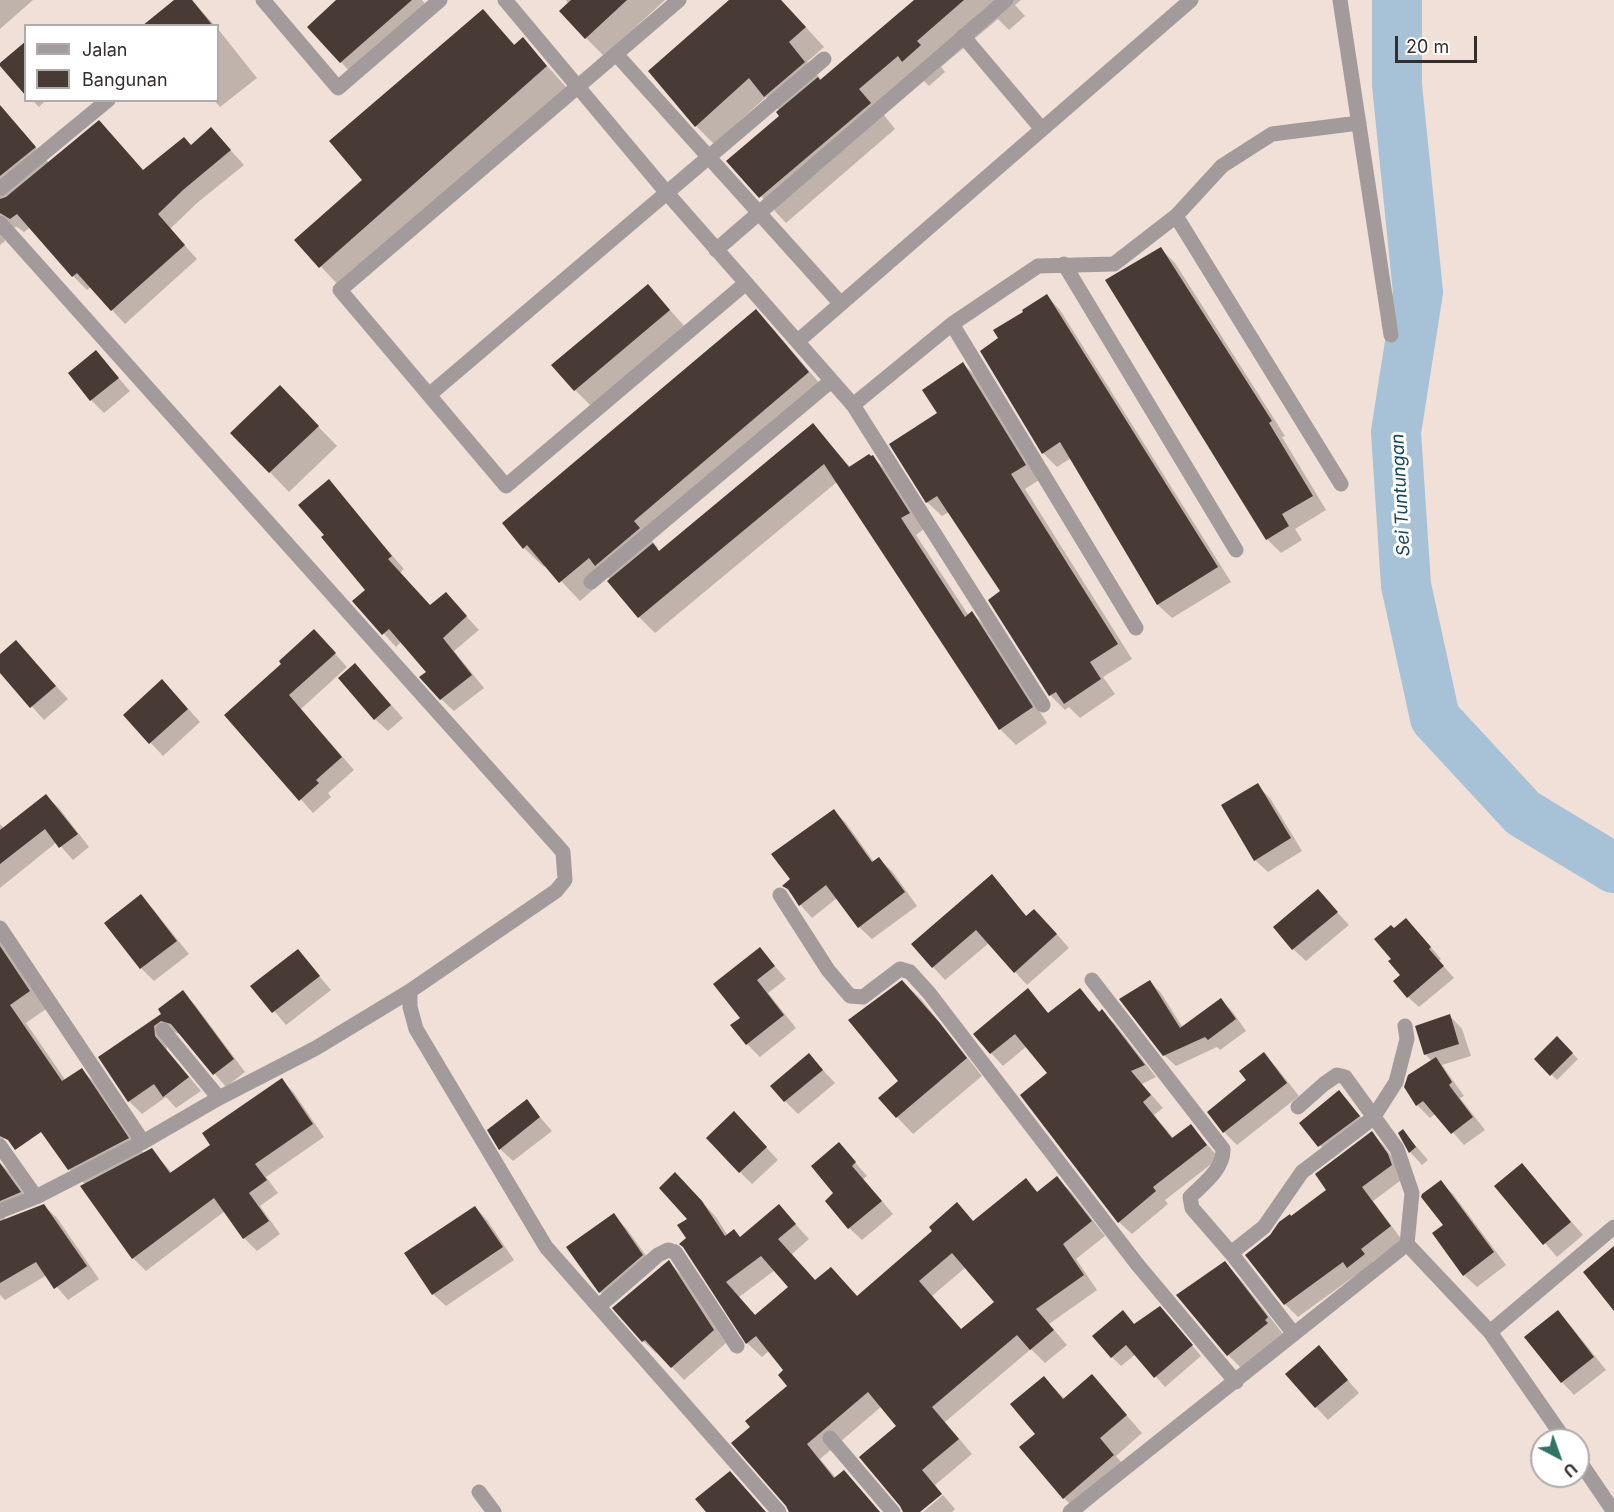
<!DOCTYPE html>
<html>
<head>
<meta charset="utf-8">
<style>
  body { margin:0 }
  #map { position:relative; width:1614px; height:1512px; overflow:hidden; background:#f1e0d8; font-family:Inter,sans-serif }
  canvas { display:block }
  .legend { position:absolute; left:24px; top:24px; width:195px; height:78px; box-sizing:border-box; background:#fff; border:2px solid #aeabaa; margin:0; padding:8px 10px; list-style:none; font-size:18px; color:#352e2b }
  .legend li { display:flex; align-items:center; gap:12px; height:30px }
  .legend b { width:30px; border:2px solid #aeabaa }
  .north { position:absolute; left:1530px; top:1428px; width:60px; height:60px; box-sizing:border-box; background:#fff; border:2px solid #aeabaa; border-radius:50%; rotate:139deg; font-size:16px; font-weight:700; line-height:24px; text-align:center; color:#352e2b }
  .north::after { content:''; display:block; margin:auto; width:21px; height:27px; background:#327464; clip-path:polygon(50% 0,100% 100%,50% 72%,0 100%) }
  .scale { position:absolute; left:1395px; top:36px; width:82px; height:27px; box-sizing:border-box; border:3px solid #352e2b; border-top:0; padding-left:8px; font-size:18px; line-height:21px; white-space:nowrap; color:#352e2b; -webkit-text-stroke:4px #fff; paint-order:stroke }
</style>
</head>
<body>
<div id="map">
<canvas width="1614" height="1512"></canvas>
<ul class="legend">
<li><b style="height:8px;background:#a39b9b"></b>Jalan</li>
<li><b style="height:16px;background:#483a35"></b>Bangunan</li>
</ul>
<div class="north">U</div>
<div class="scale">20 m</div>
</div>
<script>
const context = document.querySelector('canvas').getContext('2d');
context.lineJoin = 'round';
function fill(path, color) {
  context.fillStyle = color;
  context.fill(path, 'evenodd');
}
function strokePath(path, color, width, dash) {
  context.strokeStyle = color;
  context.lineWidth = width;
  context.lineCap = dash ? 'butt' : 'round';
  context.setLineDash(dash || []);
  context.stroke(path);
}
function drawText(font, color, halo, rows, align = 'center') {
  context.font = font + ' Inter,sans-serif';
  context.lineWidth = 6;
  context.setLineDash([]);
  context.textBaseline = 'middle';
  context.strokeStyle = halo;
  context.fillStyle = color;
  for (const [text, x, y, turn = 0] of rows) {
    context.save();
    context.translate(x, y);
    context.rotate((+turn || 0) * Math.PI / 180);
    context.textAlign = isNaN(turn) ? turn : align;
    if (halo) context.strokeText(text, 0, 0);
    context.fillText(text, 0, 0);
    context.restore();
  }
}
fill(new Path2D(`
  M0,0H33L0,29Z
  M177,0H192L215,26H152Z
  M338,0H422L429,9L353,75L341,62Z
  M566,0H665L604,56L586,38Z
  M732,0H781L824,47L807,62L822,81L916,0H1021L1015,5L1025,16L1009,30L998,19L941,67L945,72L929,86L924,81L884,115L895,129L786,223L728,161L781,116L780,111L766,97L714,144L696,126Z
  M483,11L515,45L523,39L567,88L341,288L296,240L364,180Z
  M218,29L257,78L220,107L214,100H218Z
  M32,100H46L39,107Z
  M0,125L22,131L49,163L144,172L192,147L224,143L244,165L197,203L170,229L197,259L125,324L91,287L87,290L73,276L31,227L24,232L17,227L8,229L4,235L5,241L0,245Z
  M1161,249L1175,263L1285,436L1282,437L1326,510L1295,529L1302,540L1281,553L1267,539Z
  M648,286L688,330L594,409L575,390Z
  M1047,296L1060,310L1231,582L1172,618L1158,605L1071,458L1057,467L1043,453L982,351L1000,339L1025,313Z
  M756,312L775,331L827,392L652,541L658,548L657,549L660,552L813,425L851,468L873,457L889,473L924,529L916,535L969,616L972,613L988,629L1047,723L1016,745L1000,729L837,482L655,633L639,617L608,577L580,601L546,565L544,567L524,548Z
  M96,352L130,391L104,413L91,400Z
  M963,364L978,378L1039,480L1025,489L1132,659L1103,677L1115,694L1080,718L1069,707L1065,710L1050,695L990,600L1002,591L949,512L942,516L927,502L940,413Z
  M299,407L337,446L289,492L232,433Z
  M328,481L404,569L400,573L431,607L446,594L479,630L454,651L484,688L454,711L441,699L428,672L402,641L396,647L354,601L367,590L326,535Z
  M16,642L68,699L44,720L0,671V656Z
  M326,644L347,667L301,709L354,770L328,793L331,797L313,813L226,715Z
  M367,678L403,718L388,731L375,719Z
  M175,694L200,722L163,756L125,715Z
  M1257,785L1270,798L1302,851L1268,872L1255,860Z
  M46,796L59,808L89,847L73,860L57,842L0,888V824L4,828Z
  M834,811L846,823L874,862L879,859L892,871L917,906L872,939L859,927L837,898L812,918L784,886L792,879Z
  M992,876L1027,917L1047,923L1069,948L1027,985L989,943L945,980L933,967Z
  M1318,891L1349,925L1306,961L1293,949Z
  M140,896L153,909L189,954L154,981L141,968L107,923Z
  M1394,930L1417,931L1441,959L1439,961L1454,978L1419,1007L1408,997L1402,976L1393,959Z
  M0,940L46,1009L26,1023L66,1081L82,1070L99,1087L144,1154L152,1150L172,1173L212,1146L282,1080L294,1093L324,1137L266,1177L278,1193L260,1206L280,1234L257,1251L244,1238L225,1211L146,1271L133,1258L82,1186L85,1184L69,1169L34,1121L0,1141Z
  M760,949L786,979L768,993L796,1028L760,1057L747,1044L742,1018Z
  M298,951L331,990L286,1025L253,986Z
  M903,982L921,999L982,1076L913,1134L897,1117L900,1081Z
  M1150,982L1161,993L1183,1028L1221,1000L1232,1011L1246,1031L1220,1050L1217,1047L1176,1066L1164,1055Z
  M1080,990L1100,1012L1102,1011L1115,1024L1156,1077L1142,1084L1163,1108L1154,1115L1174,1139L1191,1126L1219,1158L1165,1200L1168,1204L1132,1234L1119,1222L1049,1073L1027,1046L1003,1066L991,1053L1028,991L1049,1014Z
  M182,992L195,1005L245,1072L226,1087L182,1035L174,1032L166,1039L167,1050L201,1091L176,1108L166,1097L142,1114L129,1101L100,1057L163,1014Z
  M1450,1016L1462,1029L1471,1056L1442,1065L1464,1096L1460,1098L1485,1130L1464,1145L1436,1113L1430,1118L1417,1105L1406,1087L1432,1061L1425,1054Z
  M1557,1038L1578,1059L1557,1080L1536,1059Z
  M1263,1054L1276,1067L1299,1096L1237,1145L1224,1132L1248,1080Z
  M809,1055L835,1083L798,1114L785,1101Z
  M1339,1092L1371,1129L1332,1159L1301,1123Z
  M526,1101L552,1131L513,1161L500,1149Z
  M746,1126L778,1160L752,1184L740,1172Z
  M1403,1131L1428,1160L1422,1165L1410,1152Z
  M1372,1133L1384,1146L1400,1168L1404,1178L1373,1201L1402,1240L1372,1262L1376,1268L1361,1279L1356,1275L1298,1317L1285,1304L1247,1255L1291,1218L1329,1190Z
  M839,1144L867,1176L863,1179L893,1214L862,1240L849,1228L835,1194Z
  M0,1163L9,1172L32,1205L5,1217L4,1221L44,1206L57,1218L99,1279L68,1300L47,1275L5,1300L0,1295Z
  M1522,1165L1583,1235L1557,1257L1496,1186Z
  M1057,1178L1071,1192L1105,1236L1076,1259L1097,1290L1049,1324L1067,1345L1045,1363L1031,1349L945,1422L972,1454L935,1485L941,1493L918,1512H903L899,1426L882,1406L820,1459L836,1478L844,1472L880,1512H789L788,1505L752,1427L789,1386L785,1370L769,1351L762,1357L747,1343L686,1248L690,1219L689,1189L716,1217L728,1236L741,1238L779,1206L809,1239L792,1254L816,1281L831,1269L858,1297L974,1222L1026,1180L1038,1193ZM966,1267L997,1302L962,1330L932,1296ZM775,1270L790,1288L756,1316L739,1297Z
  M1440,1182L1453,1194L1506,1265L1477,1287L1464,1275L1445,1225Z
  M475,1207L487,1220L514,1260L446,1306L433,1294Z
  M613,1215L626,1228L655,1268L613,1304L600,1292L568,1247Z
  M669,1262L681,1275L726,1343L684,1380L658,1352L656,1353L643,1341Z
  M1224,1263L1240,1279L1283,1334L1244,1371L1228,1355Z
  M1123,1312L1135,1325L1169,1318L1201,1356L1165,1387L1136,1354L1121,1366L1112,1357Z
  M1557,1312L1570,1325L1606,1370L1574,1395L1562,1382L1526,1337Z
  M1319,1347L1359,1393L1328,1420L1316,1407Z
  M1092,1376L1142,1433L1116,1456L1130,1472L1083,1512H1078L1064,1498L1037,1434L1044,1378L1065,1399Z
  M943,1495L955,1509L952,1512H923Z`), '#0003');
strokePath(new Path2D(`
  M1397,0V85L1418,292L1396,432L1406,585L1435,718L1523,813L1614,868`), '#a7c2d6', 50);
fill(new Path2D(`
  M174,0H192L213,26H142Z
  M336,0H412L340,63L307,27Z
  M571,0H627L585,39L559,11Z
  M729,0H781L806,27L789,42L805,62L764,97L749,78L695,127L648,71Z
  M914,0H964L917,41L921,45L902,62L898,56L859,89L871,103L759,198L726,161L779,116L776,112L818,77L820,80Z
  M483,9L514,45L523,37L547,66L319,268L294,240L362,180L329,141Z
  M26,41V96L0,66V63Z
  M0,105L36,147L0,176Z
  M99,120L143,170L184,137L191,145L211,127L231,150L183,190L158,214L185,245L111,311L77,273L72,277L17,214L10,219L0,213V199L6,197Z
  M1161,247L1272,421L1269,423L1313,496L1282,514L1289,526L1266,540L1105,280Z
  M648,284L670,310L574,391L551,365Z
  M1047,294L1218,567L1157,605L1060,442L1042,454L980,351L998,338L993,330L1023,312L1022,310Z
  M756,309L809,372L634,521L640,528L595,566L589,558L559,583L527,545L523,549L502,523Z
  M96,350L119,378L90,401L68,373Z
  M963,362L1026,465L1011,474L1118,644L1090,662L1101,679L1064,704L1056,692L1049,696L988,600L1000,591L937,496L926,503L889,444L937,413L922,390Z
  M280,385L319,426L269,473L230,433Z
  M813,423L849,467L869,454L871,456L873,455L910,513L901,518L965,617L972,611L1033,707L999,730L824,464L638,618L607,581L653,543L659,551Z
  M329,479L392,556L388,559L430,605L446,592L467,616L443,638L472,675L440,700L419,677L426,672L389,629L382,635L352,601L365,590L321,537L324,535L298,505Z
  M314,629L336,653L289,695L342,757L316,780L319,783L299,801L224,715L281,664L279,661Z
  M16,640L56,686L30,708L0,673V654Z
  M355,663L391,705L374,720L338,678Z
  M162,679L188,709L149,744L123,715Z
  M1258,783L1291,838L1254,861L1221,805Z
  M46,794L78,834L59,848L45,829L0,864V830Z
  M834,809L872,862L879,857L905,892L858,928L826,885L799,906L788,889L782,886L790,879L771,854Z
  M992,874L1026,916L1034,909L1057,934L1014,973L976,930L932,968L911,944Z
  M1318,889L1338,912L1292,950L1273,927Z
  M141,894L177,941L140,969L104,923Z
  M1406,918L1431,947L1429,949L1444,966L1407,998L1393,981L1400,975L1388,961L1391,959L1374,939L1391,925L1394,928Z
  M0,946L30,991L10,1005L62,1081L82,1068L129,1138L68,1170L41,1132L15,1150L8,1140L0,1136Z
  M760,947L775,966L757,980L784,1015L746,1045L730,1025L740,1018L713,984Z
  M298,949L320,976L272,1013L250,986Z
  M902,980L939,1022L967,1058L896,1118L878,1098L898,1081L848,1020Z
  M1150,980L1180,1028L1221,998L1236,1019L1208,1040L1205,1037L1163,1056L1119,999Z
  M1028,988L1048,1013L1080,988L1099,1012L1102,1009L1145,1065L1131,1071L1151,1095L1143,1102L1172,1138L1191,1124L1207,1145L1153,1187L1156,1191L1118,1223L1020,1095L1047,1073L1015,1034L990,1054L973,1034Z
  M183,990L234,1059L213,1075L171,1024L161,1021L154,1026L155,1036L189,1077L163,1097L154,1084L128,1102L98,1057L161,1014L158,1009Z
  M1450,1014L1459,1044L1424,1055L1415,1026Z
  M1557,1036L1573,1053L1550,1076L1534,1059Z
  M1264,1052L1287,1083L1223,1133L1207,1112L1246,1080L1239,1071Z
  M809,1053L823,1070L784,1102L770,1086Z
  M1436,1057L1452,1082L1449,1085L1473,1117L1451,1134L1423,1101L1416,1106L1404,1087L1408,1075Z
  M282,1078L313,1124L255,1164L267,1180L249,1193L269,1221L243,1239L214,1198L132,1259L80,1186L152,1148L170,1173L210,1145L202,1133Z
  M1339,1090L1360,1116L1318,1147L1299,1123Z
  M527,1099L540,1117L499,1150L487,1130Z
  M734,1111L767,1147L739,1173L706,1138Z
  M1403,1129L1416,1147L1409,1153L1398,1133Z
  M1372,1131L1388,1154L1392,1165L1362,1187L1391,1226L1361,1249L1365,1254L1347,1268L1343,1262L1284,1305L1245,1255L1270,1235L1279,1222L1290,1214L1291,1216L1326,1190L1315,1174Z
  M839,1142L856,1162L852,1166L882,1201L848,1229L825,1201L833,1193L811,1166Z
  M0,1163L21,1192L0,1201Z
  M1522,1163L1571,1222L1543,1245L1494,1186Z
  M675,1172L702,1201L725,1236L734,1229L740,1237L779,1204L796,1224L778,1239L815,1280L831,1267L857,1296L932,1231L929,1227L957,1202L973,1221L1026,1178L1037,1192L1057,1176L1092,1221L1063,1244L1084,1275L1036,1309L1054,1330L1030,1350L1017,1335L932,1407L959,1439L922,1470L942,1494L920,1512H903L900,1506L859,1457L896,1426L868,1392L807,1444L834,1478L844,1470L880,1512H789L786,1506L731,1443L750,1427L745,1421L787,1386L778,1375L783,1370L756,1336L746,1344L683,1247L679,1244L686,1238L677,1225L687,1219L659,1188ZM952,1253L994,1302L961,1329L919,1281ZM761,1256L788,1287L755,1315L726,1282Z
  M1441,1180L1494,1252L1463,1276L1432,1233L1443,1225L1421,1197L1422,1194Z
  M44,1204L87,1266L54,1289L36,1262L0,1283V1221Z
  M475,1206L503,1247L432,1295L404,1253Z
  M614,1213L643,1255L599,1293L566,1247Z
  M1614,1246V1311L1583,1272Z
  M669,1260L714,1330L671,1368L645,1340L642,1342L612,1308Z
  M1225,1261L1268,1317L1265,1320L1268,1323L1227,1356L1176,1295Z
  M1160,1306L1193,1345L1154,1378L1126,1345L1111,1358L1092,1336L1123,1310L1134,1324Z
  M1558,1310L1594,1357L1561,1383L1524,1337Z
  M1319,1345L1348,1380L1315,1408L1285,1374Z
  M1092,1374L1127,1415L1100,1438L1114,1455L1063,1499L1019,1447L1035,1434L1010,1404L1044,1376L1063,1399Z
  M730,1471L766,1512H706L695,1499Z`), '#483a35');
strokePath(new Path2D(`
  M263,0L338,88L440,0
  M505,0L667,193L853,405L1043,705
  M679,0L340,290L506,486L746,283
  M1340,0L1391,335
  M963,36L1041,128
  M616,54L841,304
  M0,189L108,100
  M1176,216L1222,166L1272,134L1359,123
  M0,223L563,852L565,880L556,891L410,991
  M716,250L1006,0
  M1064,264L1236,550
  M952,324L1038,266L1114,264L1176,216L1341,484
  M798,341L1191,0
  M429,395L824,59
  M853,405L952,324L1136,628
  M591,582L831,381
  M780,895L828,970L850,996L863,997L900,969L910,972L929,993L1137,1264L1236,1382
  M0,928L143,1142
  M1092,980L1223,1149C1224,1169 1203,1184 1190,1197L1192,1208L1231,1253L1294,1334
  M163,1030L219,1098
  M1298,1107L1324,1084L1337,1075L1345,1077L1397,1149L1412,1193L1407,1244
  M0,1146L36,1197
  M0,1211L36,1197L143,1142L219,1098L316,1048L410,991V1007L416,1029L546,1247L779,1512
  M1407,1244L1490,1332L1565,1440
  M1231,1253L1264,1227L1302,1172L1373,1118L1396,1082L1407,1039L1405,1026
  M599,1306L658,1255L668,1250L675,1252L737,1346
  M1490,1332L1614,1227
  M830,1438L893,1512
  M1578,1459L1614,1512
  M479,1492L494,1512
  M1070,1512L1407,1244`), '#a39b9b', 15);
drawText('italic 18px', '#154562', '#fff', [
  ["Sei Tuntungan",1401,495,-93]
]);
</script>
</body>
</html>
